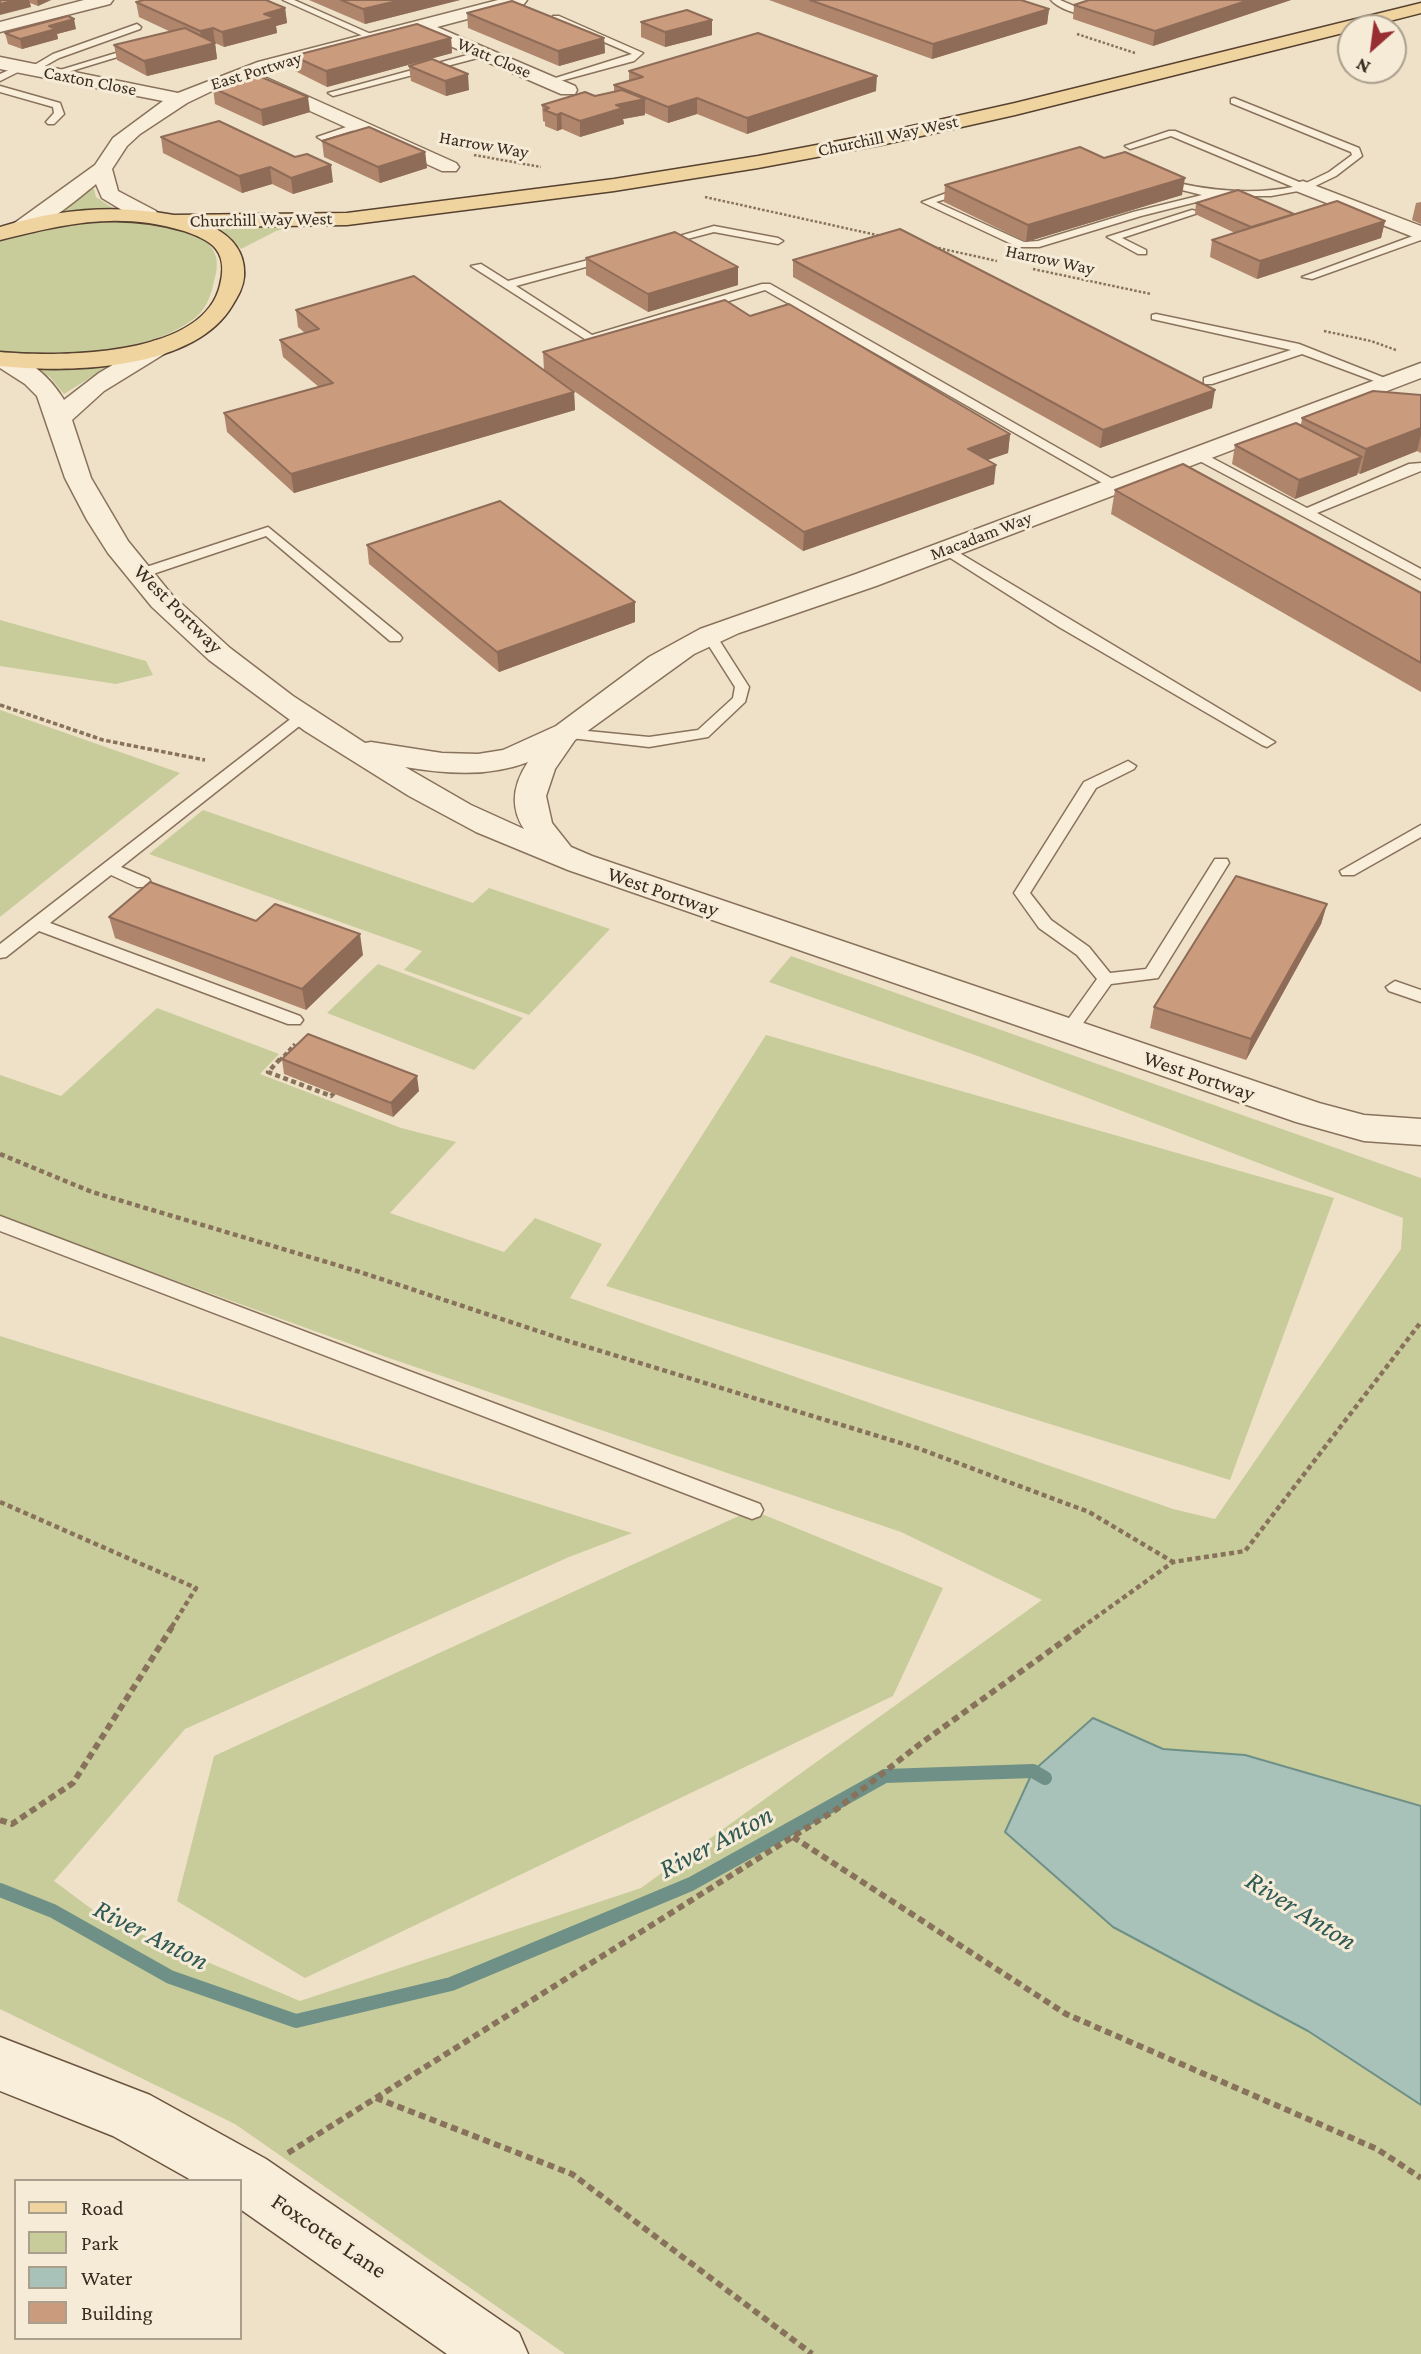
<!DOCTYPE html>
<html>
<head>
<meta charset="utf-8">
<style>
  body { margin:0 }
  #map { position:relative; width:1421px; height:2354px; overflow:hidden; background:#eee1c7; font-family:"Crimson Pro",serif }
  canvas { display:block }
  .legend { position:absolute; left:14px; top:2179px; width:228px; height:161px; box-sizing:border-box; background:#f5ebd6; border:2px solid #aa9e8d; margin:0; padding:9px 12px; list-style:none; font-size:21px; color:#3a2b20 }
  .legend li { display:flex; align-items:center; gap:14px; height:35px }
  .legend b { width:35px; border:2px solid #aa9e8d }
  .north { position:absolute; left:1337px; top:14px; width:70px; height:70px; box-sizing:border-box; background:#f5ebd6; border:2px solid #aa9e8d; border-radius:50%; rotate:208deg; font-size:19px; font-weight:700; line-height:28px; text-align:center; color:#3a2b20 }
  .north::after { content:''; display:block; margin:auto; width:24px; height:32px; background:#982d32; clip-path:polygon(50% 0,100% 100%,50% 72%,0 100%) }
</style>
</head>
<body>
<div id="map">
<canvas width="1421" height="2354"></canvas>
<ul class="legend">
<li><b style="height:9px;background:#f0d4a0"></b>Road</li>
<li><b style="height:19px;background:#c8cc9a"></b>Park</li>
<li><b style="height:19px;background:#a8c2b9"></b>Water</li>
<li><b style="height:19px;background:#cb9b7d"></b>Building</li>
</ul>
<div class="north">N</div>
</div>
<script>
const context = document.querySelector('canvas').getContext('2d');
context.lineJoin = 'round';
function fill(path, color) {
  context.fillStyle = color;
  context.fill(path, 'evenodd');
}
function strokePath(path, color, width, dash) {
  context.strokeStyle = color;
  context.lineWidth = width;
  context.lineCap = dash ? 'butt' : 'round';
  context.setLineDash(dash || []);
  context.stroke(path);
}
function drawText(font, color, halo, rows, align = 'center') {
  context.font = font + ' "Crimson Pro",serif';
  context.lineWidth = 6;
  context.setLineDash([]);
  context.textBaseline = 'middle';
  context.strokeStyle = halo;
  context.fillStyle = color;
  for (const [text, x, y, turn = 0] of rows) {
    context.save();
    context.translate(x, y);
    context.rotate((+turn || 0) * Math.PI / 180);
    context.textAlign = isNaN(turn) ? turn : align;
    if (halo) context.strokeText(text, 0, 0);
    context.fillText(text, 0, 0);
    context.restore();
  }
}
fill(new Path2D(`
  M89,188L94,189L96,197L117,211L56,214L78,200Z
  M103,220C131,221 198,222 213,250C219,260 217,271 214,281C211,297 205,312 191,321C146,353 53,364 0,352V241L38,229Z
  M302,225L276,231L241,249L231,238L213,227Z
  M112,364L64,394L50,377L37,369Z
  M0,620L146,661L153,675L116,684L0,666Z
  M0,710L180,773L0,917Z
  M203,810L473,903L489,888L610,929L529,1015L404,970L422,951L149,854Z
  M791,956L1421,1178V2354H565L235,2124L0,2009V1336L632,1533L569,1557L185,1729L54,1881L105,1919L300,2001L641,1888L1042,1600L901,1532L386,1357L0,1217V1075L61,1096L157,1008L279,1054L260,1074L401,1128L456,1142L390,1213L504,1252L535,1218L602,1244L570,1298L1173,1509L1215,1519L1401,1249L1403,1218L975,1055L769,982Z
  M378,964L523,1018L474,1070L327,1013Z
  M766,1035L1334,1198L1230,1480L606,1286Z
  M752,1510L943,1588L893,1696L305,1978L177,1901L214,1756Z`), '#c8cc9a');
const water = new Path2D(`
  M1093,1718L1163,1749L1245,1755L1421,1806V2105L1308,2031L1113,1927L1005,1832L1033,1771Z`);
fill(water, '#a8c2b9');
strokePath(water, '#6e9087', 2);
strokePath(new Path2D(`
  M0,1890L53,1911L170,1977L296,2021L451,1984L691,1884L885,1776L1033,1771L1045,1778`), '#6e9087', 14);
const lane = new Path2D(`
  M283,0H294L380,38L372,40Z
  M1051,0H1060L1088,12C1079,17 1058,8 1051,0Z
  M553,16H559L643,53L634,61L549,84V80L632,54L553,20Z
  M137,24L141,27L140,29L59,58L34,72L26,70L53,54Z
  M139,46L147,48L55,76L47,74Z
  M482,51L487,54L485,56L333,96L328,93Z
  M18,66L26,68L0,81V74Z
  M0,86L60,103L64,114L54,124H48L46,122L54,113L53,107L0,92Z
  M1234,98L1359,148L1362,156L1336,176L1309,189L1271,196H1220L1141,216L1039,247H1018L922,202L963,187H971V191L936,202L1024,242L1038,241L1133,212L1202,195L1154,183V179L1158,178C1202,190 1247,196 1293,187L1171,136L1130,149L1125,146L1169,131H1175L1304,184L1329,172L1352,155L1351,152L1231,103V99Z
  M358,123L361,124V128L322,140L317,137Z
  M1192,210L1201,212L1122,238L1146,250V254H1138L1107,237Z
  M714,226L778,238L783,241L778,244L714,232L660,246L655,243Z
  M1421,233V240L1312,279L1302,277Z
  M611,254L615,255V259L516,286L592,335L762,284H770L1123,485L1121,488H1111L765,290L591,343L471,266L481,264L508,281Z
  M1156,314L1299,344L1395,382L1385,385L1302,354L1212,384H1204V378L1291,350L1152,319V315Z
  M1199,451L1307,508L1409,464L1421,463V471L1317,513L1421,569V579L1194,458V452Z
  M268,527L400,635L402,638L400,641H390L266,536L144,577L139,578L132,574L134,571Z
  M946,545L1275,742L1267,747L1262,745L1059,627L941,552V546Z
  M709,631L714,632L749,687L745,702L708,737L649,747L562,737L559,734L562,731L567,729L649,737L698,730L733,698L735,687L702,635Z
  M302,712L310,717L307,720L121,867L149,879L151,883L149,887H137L111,875L50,923L300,1016L303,1020L300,1024H288L39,931L6,957L0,958V944L297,714Z
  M1128,761L1136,766L1134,769L1096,788L1030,893L1051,920L1089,947L1110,973L1146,969L1215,859H1227L1229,863L1158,978L1111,984L1074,1036L1068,1038L1059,1032L1097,979L1077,955L1039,928L1014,893L1084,782Z
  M1421,825V837L1354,875H1342L1340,871Z
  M1395,981L1421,990V1002L1389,991L1386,987Z
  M0,1216L760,1504L763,1510L760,1516L752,1519L744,1516L0,1231Z`);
const street = new Path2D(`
  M84,0H113L110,4L0,32V22Z
  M498,0H527L524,4L437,27L575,86L577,90L575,94H561L418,32L272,70L214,90L187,103L140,134L127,146L112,169L118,191L156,211L159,216L156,221H140L102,198L96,184C79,198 34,237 12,232L9,227L95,165L113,138L163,101L0,69V57L178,93L258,62Z
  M260,75L456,163L459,167L456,171H442L253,85L251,81L253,77Z
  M1303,181L1421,226V240L1296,191L1293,187L1296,183Z
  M161,339L169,341L173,346L169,351L104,391L72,420L91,478L128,541L172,595L230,648L293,696L365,743L371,742L442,753L478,754L503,750L556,726L649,657L700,629L856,574L1421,363V378L876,586L739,633L694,654L575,740L555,769L546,796L552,823L571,847L592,856L1319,1103L1364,1115L1421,1119V1145L1364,1141L1296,1122L568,870L476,832L409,796L305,731L209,660L152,607L108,553L87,520L65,478L37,396L25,384L0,368V354C25,353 52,379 64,400L99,373L153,341ZM528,762C514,783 509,806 524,829L471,805L405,767C446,774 489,777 528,762Z`);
const secondary = new Path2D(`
  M0,2037L150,2095L266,2159L519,2333L528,2354H447L240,2209V2181H193L113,2136L0,2091Z`);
const primary = new Path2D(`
  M1421,3V13L1362,28H1351V31L1015,115L881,145L758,168L614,191L347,225L212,227C232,236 246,253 244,277C243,288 238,296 232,306C193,371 67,373 0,366V352C57,357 203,358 220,285C223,274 224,259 216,249C209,240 195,235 184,231C117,211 65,224 0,240V227C57,209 114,204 174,215L347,213L614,179L758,156L881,133L1015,103Z`);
strokePath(lane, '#89725c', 3);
strokePath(street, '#89725c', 3);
strokePath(secondary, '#6b543f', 3);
strokePath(primary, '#574130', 3);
strokePath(new Path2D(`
  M1077,34L1135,53
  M474,155L541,167
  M705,197L881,236
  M934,247L997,261
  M1033,269L1151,294
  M1324,331L1371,341L1396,350`), '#89725c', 2.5, [2.5, 2]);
strokePath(new Path2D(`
  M0,705L103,740L205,760
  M279,1061L295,1044`), '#89725c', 3.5, [4.5, 2.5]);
strokePath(new Path2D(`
  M280,1059L268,1072L331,1096L334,1093
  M0,1154L92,1192L360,1272L568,1341L920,1449L1089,1512L1173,1562
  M0,1502L196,1588L171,1628
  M1081,1628L1173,1562L1245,1551L1421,1322`), '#89725c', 4.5, [5, 3.5]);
strokePath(new Path2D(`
  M0,1820L12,1824L73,1783L172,1627
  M793,1837L1066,2014L1377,2149L1421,2178
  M376,2098L572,2174L812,2354
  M288,2153L837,1809L920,1744L1083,1627`), '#89725c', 6, [7, 4.5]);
fill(lane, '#f9eeda');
fill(street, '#f9eeda');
fill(secondary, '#f9eeda');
fill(primary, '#f0d4a0');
fill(new Path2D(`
  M0,0H51L38,6L30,3L31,7Z
  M309,0H460L365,24Z
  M769,0H1021L1049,9L1047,24L932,59Z
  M1291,0L1153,46L1073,19L1074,5Z
  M136,2L285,8L287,23L276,26L277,33L224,47L215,43L217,59L147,76L117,60L114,45L171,32L139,17Z
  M467,13L604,38L605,53L559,66L468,28Z
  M641,22L712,35L665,47L641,37Z
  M76,29L57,34L58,39L22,49L8,44L5,33Z
  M451,38L452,53L327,87L295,71L293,56Z
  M409,66L469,90L446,96L411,81Z
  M629,71L876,91L747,134L697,114L668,123L645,113V115L623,119L624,124L580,137L562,129L557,131L545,126V122L543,121L542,105L614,92V85L629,81Z
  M213,88L310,112L263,126L215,104Z
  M161,137L333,182L293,194L272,184L242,193L163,153Z
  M322,141L425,152L427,168L380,183L324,157Z
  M945,185L1182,195L1026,242L944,202Z
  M1421,202V224L1412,220L1416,203Z
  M1196,203L1294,214L1385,221L1381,238L1257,279L1210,257L1212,240L1235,233L1195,214Z
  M586,258L738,285L648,312L586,275Z
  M793,260L1212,408L1100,448L793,277Z
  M296,310L574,392L575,410L294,493L227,432L224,413L319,387L283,357L280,340L305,333L298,327Z
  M750,316L1010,434L1008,453L987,460L994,484L803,551L544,370L543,352Z
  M1421,395V453L1417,451L1360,474L1358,473L1357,475L1295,499L1232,464L1235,445L1301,425L1302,418Z
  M1115,490L1421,593V692L1111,514Z
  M367,545L635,622L499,672L369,564Z
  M1327,904L1321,924L1246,1060L1150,1028L1154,1007Z
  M109,917L256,921L363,955L306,1010L115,938Z
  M282,1059L419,1091L393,1117L284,1074Z`), '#af856c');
fill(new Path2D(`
  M16,0H29L31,7L0,15V4Z
  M37,0H51L38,6Z
  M401,0H460L365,24L363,9Z
  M1249,0H1291L1153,46L1155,31Z
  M285,8L287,23L276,26L277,33L224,47L222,32L264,14Z
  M1049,9L1047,24L932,59L933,44Z
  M74,19L76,29L57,34L58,39L22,49L20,39L49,26Z
  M712,20V35L665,47V32Z
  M213,28L215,43L202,46L200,31Z
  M451,38L452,53L327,87L326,71Z
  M604,38L605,53L559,66L558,51Z
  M215,43L217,59L147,76L144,61Z
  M468,74L469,90L446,96L445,81Z
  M877,76L876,91L747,134V118Z
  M308,97L310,112L263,126L261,110Z
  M697,98V114L668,123V107Z
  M645,99V115L623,119L624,124L580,137V121L616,105Z
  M561,113L562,129L557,131V115Z
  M425,152L427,168L380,183L378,167Z
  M331,165L333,182L293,194L291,178Z
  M270,167L272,184L242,193L239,176Z
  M1185,178L1182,195L1026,242L1028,225Z
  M1385,221L1381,238L1257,279L1260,261Z
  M738,267V285L648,312V294Z
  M1215,390L1212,408L1100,448L1103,430Z
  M574,392L575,410L294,493L291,474Z
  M1421,428V435L1417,451L1360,474L1366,449Z
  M1010,434L1008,453L967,467L968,449Z
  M1362,457L1357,475L1295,499L1299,480Z
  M996,465L994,484L803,551L804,532Z
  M635,602V622L499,672L497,652Z
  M1327,904L1321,924L1246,1060L1251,1039Z
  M360,934L363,955L306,1010L302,989Z
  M417,1076L419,1091L393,1117L391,1103Z`), '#8e6c58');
const building = new Path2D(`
  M0,0H16L0,4Z
  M144,0H266L285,8L264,14L275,18L222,32L213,28L200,31L136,2Z
  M341,0H401L363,9Z
  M810,0H1021L1049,9L933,44Z
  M1089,0H1249L1155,31L1074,5Z
  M512,1L604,38L558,51L467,13Z
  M687,10L712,20L665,32L641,22Z
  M68,16L74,19L49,26L56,29L20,39L5,33Z
  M417,24L451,38L326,71L293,56Z
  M185,28L215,43L144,61L114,45Z
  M758,33L877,76L747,118L697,98L668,107L614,85L643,77L629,71Z
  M432,59L468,74L445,81L409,66Z
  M259,76L308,97L261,110L213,88Z
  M622,90L645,99L616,105L623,108L580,121L561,113L557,115L544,110L549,108L542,105L585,92L595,96Z
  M219,121L295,157L307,154L331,165L291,178L270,167L239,176L161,137Z
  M369,127L425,152L378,167L322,141Z
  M1080,147L1104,158L1125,152L1185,178L1028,225L945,185Z
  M1238,190L1294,214L1251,227L1196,203Z
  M1337,201L1385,221L1260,261L1212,240Z
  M900,229L1215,390L1103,430L793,260Z
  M675,232L738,267L648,294L586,258Z
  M414,276L574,392L291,474L224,413L333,383L280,340L319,329L296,310Z
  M725,300L750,316L789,304L1010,434L968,449L996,465L804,532L543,352Z
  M1373,391L1421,395V428L1366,449L1302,418Z
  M1296,423L1362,457L1299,480L1235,445Z
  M1183,464L1421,593V663L1115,490Z
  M500,501L635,602L497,652L367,545Z
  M1236,876L1327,904L1251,1039L1154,1007Z
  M150,882L256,921L275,904L360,934L302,989L109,917Z
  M308,1034L417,1076L391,1103L282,1059Z`);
fill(building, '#cb9b7d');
strokePath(building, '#8e6c58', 2);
drawText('18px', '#3a2b20', '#f5ebd6', [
  ["Watt Close",494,58,23],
  ["East Portway",256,71,-17],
  ["Caxton Close",90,81,11],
  ["Churchill Way West",888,136,-12],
  ["Harrow Way",484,145,10],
  ["Churchill Way West",261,220,-1],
  ["Harrow Way",1050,260,12],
  ["Macadam Way",981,536,-21]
]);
drawText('21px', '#3a2b20', '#f5ebd6', [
  ["West Portway",178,609,45],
  ["West Portway",663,892,19],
  ["West Portway",1199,1076,19]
]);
drawText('24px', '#3a2b20', '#f5ebd6', [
  ["Foxcotte Lane",329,2236,34]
]);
drawText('italic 28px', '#2f5955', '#f5ebd6', [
  ["River Anton",716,1842,-28],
  ["River Anton",1301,1911,32],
  ["River Anton",151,1935,27]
]);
</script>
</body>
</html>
